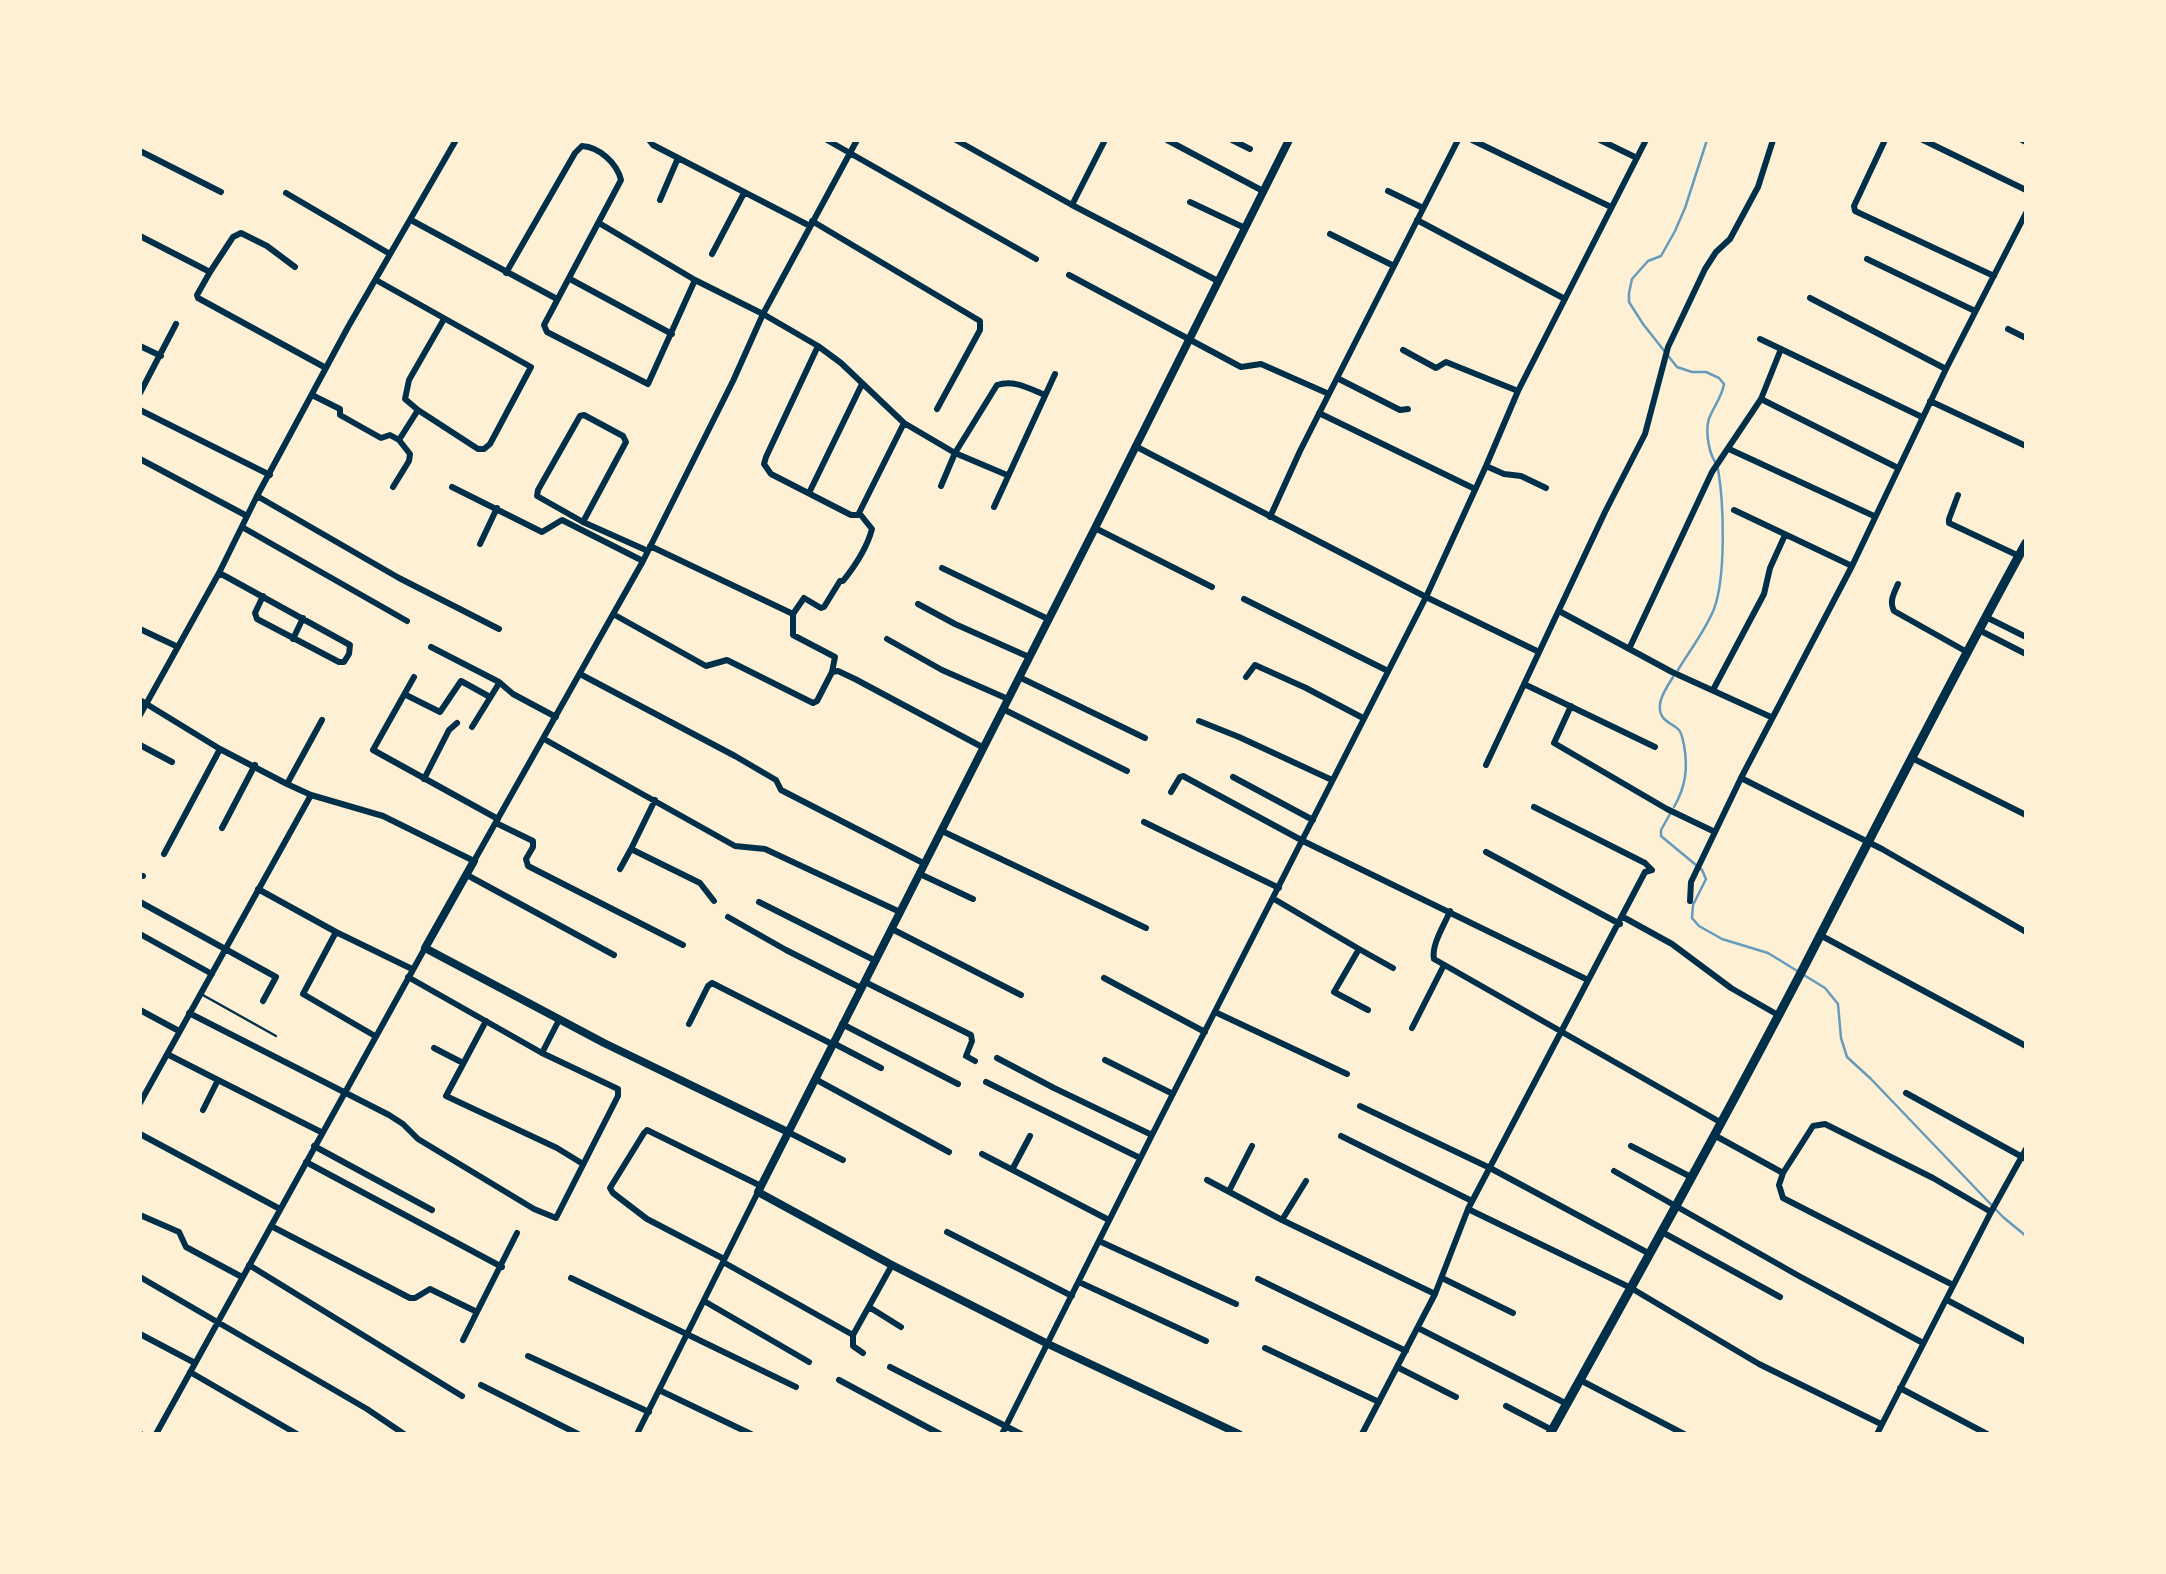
<!DOCTYPE html>
<html>
<head>
<meta charset="utf-8">
<style>
  body { margin:0 }
  #map { position:relative; width:2166px; height:1574px; overflow:hidden; background:#fdf0d5; font-family:Arial,sans-serif }
  canvas { display:block }
  .frame { position:absolute; inset:0; border:142px solid #fdf0d5; pointer-events:none }
</style>
</head>
<body>
<div id="map">
<canvas width="2166" height="1574"></canvas>
<div class="frame"></div>
</div>
<script>
const context = document.querySelector('canvas').getContext('2d');
context.lineJoin = 'round';
function strokePath(path, color, width, dash) {
  context.strokeStyle = color;
  context.lineWidth = width;
  context.lineCap = dash ? 'butt' : 'round';
  context.setLineDash(dash || []);
  context.stroke(path);
}
strokePath(new Path2D(`
  M1707,140L1685,208L1675,231L1661,256L1648,261L1632,279L1629,293V302L1643,324L1677,367L1692,372H1706L1719,378L1724,384C1722,396 1716,403 1711,414C1704,426 1708,450 1715,462
  M1678,670C1690,650 1705,631 1714,609C1726,577 1724,503 1718,469
  M1673,677C1667,687 1656,702 1661,714C1664,723 1673,723 1679,730C1683,735 1682,738 1684,745C1688,768 1686,786 1674,807
  M1670,814L1661,830V836L1702,870L1706,879L1693,905L1692,918L1699,926L1722,939L1768,953L1825,988L1838,1004L1841,1038L1847,1057L1871,1079L2003,1217L2026,1236`), '#669bbc', 2.5);
strokePath(new Path2D(`
  M201,994L276,1036`), '#003049', 2.5);
strokePath(new Path2D(`
  M649,140L653,145L810,226
  M827,140L1036,259
  M956,140L1072,205L1218,281
  M1167,140L1263,191
  M1232,140L1250,149
  M1472,140L1611,207
  M1600,140L1637,158
  M1885,140L1854,206L1855,211L1994,276
  M1923,140L2026,190
  M2022,140L2026,142
  M140,151L221,192
  M1388,191L1423,208
  M286,193L390,254
  M660,200L678,158
  M1190,202L1245,228
  M1072,205L1105,140
  M411,220L557,299
  M1417,220L1565,299
  M812,221L980,321V330L937,409
  M599,223L695,280L763,314L818,346L841,363L904,423L955,453L1007,475
  M1330,234L1394,266
  M140,236L210,272L233,237L241,233L267,246L295,267
  M712,254L744,193
  M1867,259L1975,311
  M210,272L197,295L198,298L326,368
  M506,273L575,153L582,146C599,147 617,163 621,180L544,325L547,332L648,384L695,280
  M1069,275L1241,367L1261,364L1329,394
  M570,279L672,334
  M376,280L531,367L490,444L484,449H478L418,410L405,399L409,380L444,319
  M1810,298L1946,369
  M2008,329L2026,338
  M1760,339L1781,349
  M140,346L161,356
  M818,346L766,457L764,464L771,474L851,515H858L904,423
  M1403,350L1436,368L1446,362L1451,364L1518,391
  M1337,378L1400,410L1408,409
  M140,393L176,324
  M312,395L340,409V415L381,438L390,435L399,440
  M1761,399L1898,468
  M1930,401L2026,446
  M140,410L270,475
  M1319,413L1475,489
  M1135,446L1426,597L1539,652
  M1729,449L1874,516
  M140,459L247,516
  M1486,466L1504,474L1521,476L1546,488
  M941,486L955,453L997,385C1014,379 1030,389 1045,395
  M393,487L409,461L410,454L399,440L418,410
  M452,487L542,532L562,520L643,561
  M809,493L862,384
  M1958,495L1949,519V523L2019,556
  M257,496L399,578L499,629
  M994,507L1055,374
  M1734,510L1852,566
  M1270,517L1300,451L1458,140
  M583,522L626,442L623,436L584,415L580,416L538,490L537,496L583,522L648,551
  M242,527L407,621
  M1095,528L1212,587
  M480,544L497,508
  M650,546L793,614
  M942,568L1048,619
  M219,573L225,576L350,645L349,654L344,662H339L257,619L255,613L263,596
  M1898,584C1894,593 1889,601 1894,611L1967,652
  M1244,599L1388,671
  M918,604L955,624L1029,657
  M1559,611L1672,672L1771,717
  M613,614L706,666L727,660L813,703L817,701L832,672L835,657L793,635V614L804,598L821,608L824,607L840,581H843C855,566 867,548 872,529L860,514
  M1986,617L2026,637
  M140,629L178,647
  M1979,630L2026,654
  M293,639L303,618
  M887,639L942,670L1008,699
  M431,647L499,682L513,694L556,717
  M1629,649L1712,472L1761,399L1781,349L1922,417
  M832,672L838,671L855,679L984,748
  M580,674L735,756L776,780L781,790L925,864
  M414,677L373,750L498,819
  M1019,677L1145,738
  M1246,677L1255,665L1306,688L1363,718
  M1524,684L1655,747
  M1713,690L1764,594L1770,568L1785,535
  M406,695L440,712L461,681L490,697
  M140,700L220,749L287,784L311,795L383,816L474,861L643,561L733,381L763,314L857,140
  M1571,706L1554,743L1667,809L1715,832
  M1003,709L1127,771
  M140,715L219,573L257,496L348,327L456,140
  M1199,721L1239,737L1332,780
  M472,727L498,685
  M544,739L735,846L765,849L900,912
  M140,745L172,762
  M1912,758L2026,815
  M1486,765L1605,512L1645,434L1668,347L1705,269L1716,252L1730,239L1758,187L1773,140
  M1233,777L1313,820
  M1741,778L1882,849L2026,932
  M424,779L449,730L457,723
  M287,784L322,720
  M1171,792L1180,777L1183,776L1303,841L1588,980
  M655,800L631,849L700,883L714,901
  M1144,822L1279,888
  M496,823L533,841V847L526,859L528,866L683,945
  M222,828L255,765
  M942,831L1146,928
  M1486,852L1620,924
  M164,854L220,749
  M620,869L631,849
  M920,874L973,899
  M140,875L143,876
  M467,875L614,955
  M258,889L336,932L412,969
  M1274,899L1359,949L1334,992L1368,1010
  M1690,901L1691,882L1741,778L1852,566L1946,369L2026,213
  M140,902L276,977L263,1001
  M759,902L876,961
  M1450,911C1444,926 1431,945 1434,959L1720,1122
  M728,917L786,950L861,988
  M1623,917L1672,944L1731,988L1778,1015
  M892,929L1021,995
  M336,932L303,994L375,1036
  M140,934L212,974
  M1820,935L2026,1046
  M1359,949L1393,968
  M1104,978L1205,1032
  M865,982L971,1035L972,1041L966,1056L975,1061
  M140,1010L179,1031
  M1215,1012L1347,1074
  M189,1013L389,1115L403,1124L418,1139L534,1209L556,1218L618,1096V1089L542,1053L408,977
  M486,1021L446,1096L557,1148L583,1164
  M689,1024L708,986L712,983L832,1044
  M842,1024L958,1084
  M1412,1028L1444,965
  M833,1043L881,1068
  M434,1048L463,1063
  M542,1053L559,1020
  M167,1054L218,1080L203,1110
  M997,1058L1054,1088L1152,1135
  M1105,1060L1173,1094
  M815,1079L949,1152
  M218,1080L321,1132
  M986,1082L1140,1158
  M1906,1093L2026,1159
  M140,1103L311,795
  M1360,1106L1490,1168L1650,1254
  M788,1132L843,1160
  M140,1134L280,1209
  M1714,1135L1783,1173L1779,1185L1783,1198L1953,1285
  M1341,1136L1472,1201
  M314,1146L432,1210
  M1631,1146L1691,1177
  M982,1154L1109,1220
  M306,1162L502,1267
  M1013,1168L1030,1136
  M1614,1171L1799,1276L1923,1343
  M1783,1173L1813,1126L1825,1124L1933,1178L1991,1212
  M1207,1180L1282,1220L1435,1294
  M1229,1191L1252,1146
  M1468,1209L1631,1288L1759,1364L1881,1424
  M140,1215L179,1232L186,1247L242,1277
  M1282,1220L1306,1181
  M271,1226L410,1298H415L430,1289L477,1312L517,1233
  M947,1232L1072,1296
  M1662,1232L1780,1297
  M1099,1241L1236,1304
  M724,1259L647,1219L613,1193L610,1188L644,1133L647,1130L761,1186
  M723,1262L853,1335
  M249,1265L462,1396
  M140,1277L367,1409L404,1434
  M571,1278L796,1387
  M1442,1278L1513,1313
  M1258,1279L1406,1351
  M1079,1282L1206,1341
  M1947,1300L2026,1342
  M704,1301L809,1362
  M869,1307L901,1327
  M1418,1328L1567,1404
  M140,1334L195,1363
  M463,1340L477,1312
  M1265,1348L1379,1402
  M863,1353L853,1346V1335L892,1265
  M528,1356L649,1412
  M890,1367L1021,1434
  M1397,1367L1456,1397
  M190,1372L297,1434
  M839,1380L940,1434
  M1580,1380L1684,1434
  M481,1385L578,1434
  M1900,1388L1987,1434
  M659,1390L751,1434
  M1506,1406L1552,1430
  M140,1433L141,1434
  M156,1434L425,948
  M637,1434L758,1192
  M1002,1434L1152,1135L1426,597L1486,466L1518,391L1646,140
  M1362,1434L1435,1294L1468,1209L1645,872L1652,870L1645,863L1534,807
  M1877,1434L1991,1212L2026,1149`), '#003049', 6);
strokePath(new Path2D(`
  M474,861L425,948L604,1043L788,1132
  M1239,1434L1048,1344L890,1264L758,1192L1095,528L1289,140`), '#003049', 8);
strokePath(new Path2D(`
  M1550,1434C1636,1279 1722,1124 1804,967C1877,825 1949,683 2026,543`), '#003049', 9);
</script>
</body>
</html>
